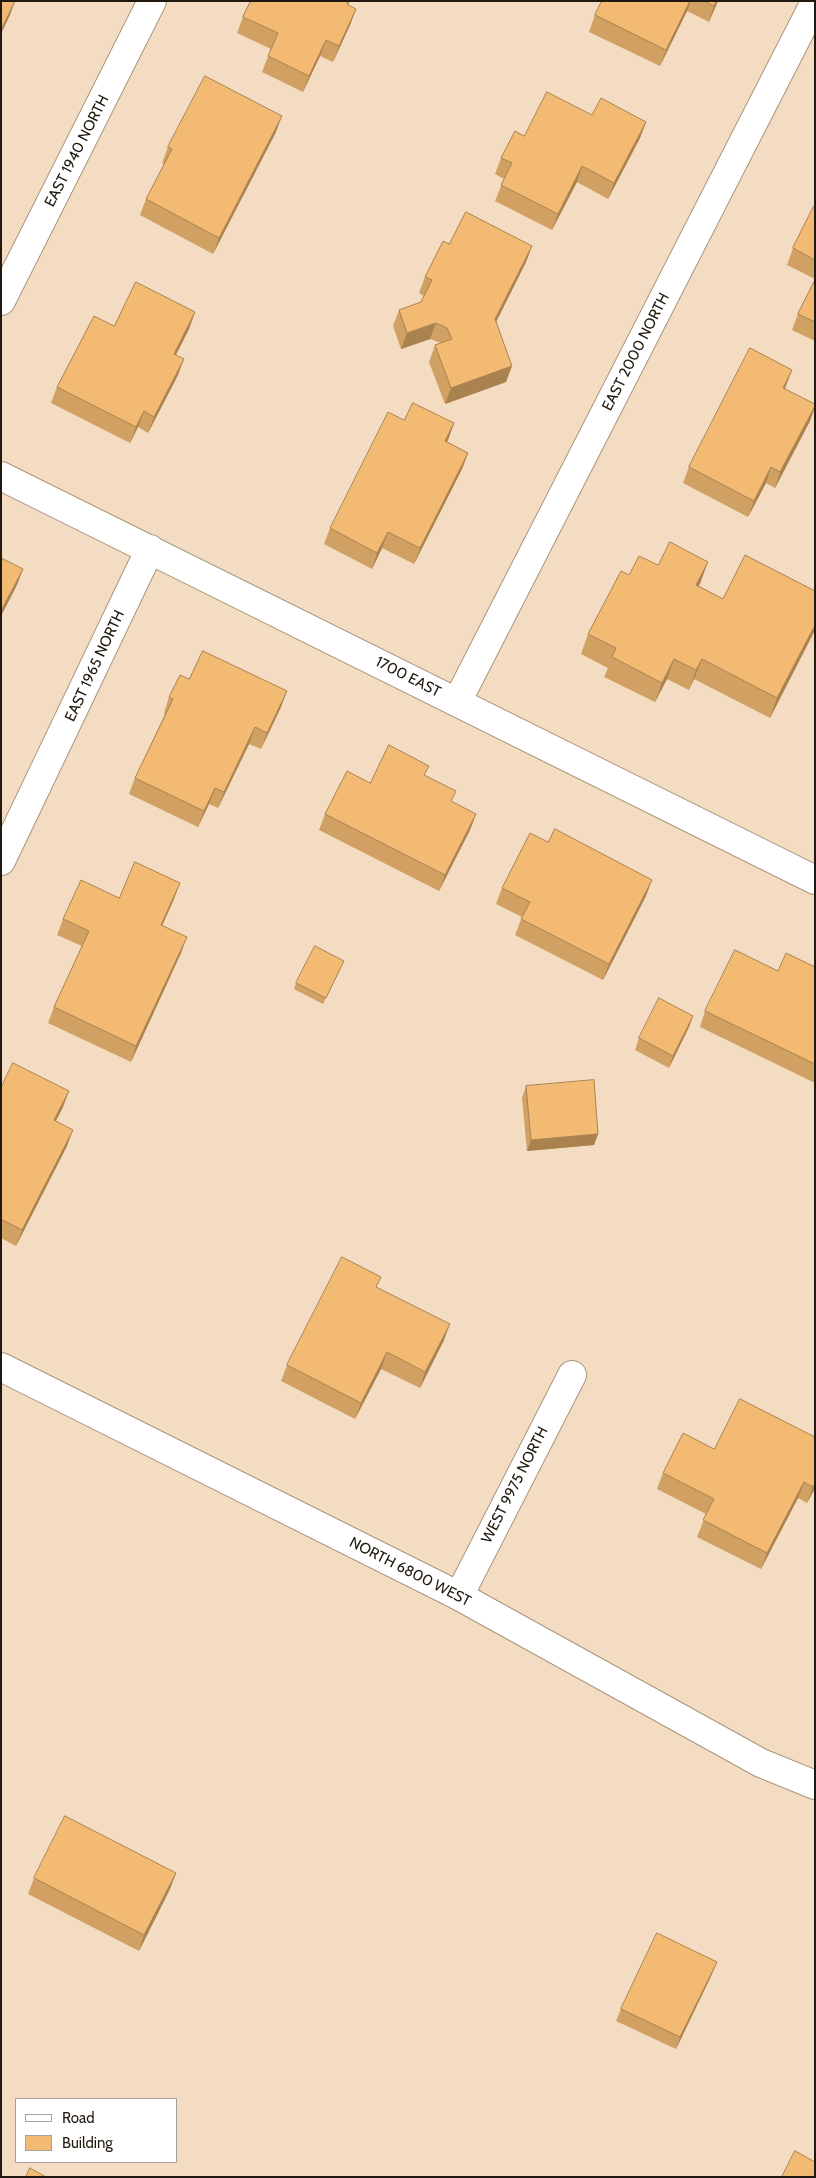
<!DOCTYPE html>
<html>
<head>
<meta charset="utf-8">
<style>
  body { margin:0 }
  #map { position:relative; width:816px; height:2178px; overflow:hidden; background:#f3dcc2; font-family:Cabin,sans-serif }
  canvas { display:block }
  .frame { position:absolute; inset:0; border:2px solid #21190f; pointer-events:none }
  .legend { position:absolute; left:15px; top:2098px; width:162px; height:65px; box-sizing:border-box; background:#fff; border:1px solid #a6a39f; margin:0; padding:6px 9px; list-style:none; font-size:15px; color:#21190f }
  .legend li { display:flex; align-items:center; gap:10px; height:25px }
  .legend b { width:25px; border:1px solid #a6a39f }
</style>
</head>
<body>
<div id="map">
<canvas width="816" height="2178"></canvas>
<div class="frame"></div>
<ul class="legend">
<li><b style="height:6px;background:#fff"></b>Road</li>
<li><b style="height:14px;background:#f3ba73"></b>Building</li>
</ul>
</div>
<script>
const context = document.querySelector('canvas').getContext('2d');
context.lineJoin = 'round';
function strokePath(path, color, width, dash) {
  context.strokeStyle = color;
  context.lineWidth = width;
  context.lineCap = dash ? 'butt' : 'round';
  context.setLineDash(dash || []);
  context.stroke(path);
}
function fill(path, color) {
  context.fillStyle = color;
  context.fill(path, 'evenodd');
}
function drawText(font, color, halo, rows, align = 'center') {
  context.font = font + ' Cabin,sans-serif';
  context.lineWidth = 4;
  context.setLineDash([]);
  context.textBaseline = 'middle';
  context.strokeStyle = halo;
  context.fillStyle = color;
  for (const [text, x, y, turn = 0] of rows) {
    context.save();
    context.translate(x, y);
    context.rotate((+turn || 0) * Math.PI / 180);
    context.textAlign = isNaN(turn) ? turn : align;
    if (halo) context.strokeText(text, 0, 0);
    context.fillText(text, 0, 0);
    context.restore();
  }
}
const minor = new Path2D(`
  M1,301L152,1
  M1,476L815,880
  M457,702L815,2
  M1,861L150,549
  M459,1596L572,1375`);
const tertiary = new Path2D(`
  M1,1367L459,1596L761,1763L815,1785`);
strokePath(minor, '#aa957d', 30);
strokePath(tertiary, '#aa957d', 30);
strokePath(minor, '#fff', 28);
strokePath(tertiary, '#fff', 28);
fill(new Path2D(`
  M251,1H350L348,5L356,9L350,25L333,62L320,56L303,92L262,72L271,49L237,33L243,17Z
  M602,1H718L709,22L687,11L660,66L589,32L595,15Z
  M592,115L646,122L640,138L608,199L577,182L552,230L495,201L504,179L495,174L501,158L524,136Z
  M276,132L213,254L140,215L146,199L164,164L162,163L168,147Z
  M815,206V279L787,265L793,248Z
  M449,244L532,246L526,262L496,322L506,382L445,404L429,362L435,345L441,343L430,339L401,349L393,326L399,310L421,302L424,296L419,293L425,277Z
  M815,280V341L792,330L798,314Z
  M195,312L189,329L176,355L178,375L148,433L138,427L130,443L51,403L57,387L114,326Z
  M786,386L785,389L815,407L810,421L775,488L766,483L748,517L683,483L689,467Z
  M404,420L454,423L447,442L468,453L462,469L414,564L382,548L372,569L324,544L330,528Z
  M658,565L701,581L699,586L723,599L815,630L770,718L694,679L689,690L667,679L655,702L604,677L608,668L581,654L588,634L629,575Z
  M189,679L281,707L261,749L249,744L218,808L209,804L198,827L129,794L135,778L165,714L164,713L169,697Z
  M426,776L452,802L476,814L470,830L439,891L319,830L325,814L370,783Z
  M502,888L646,896L603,980L515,935L522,917L496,904Z
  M119,898L174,899L162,926L181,953L131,1062L48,1023L54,1007L82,946L57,935L63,919Z
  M344,961L323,1004L294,989L296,983Z
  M815,967V1083L700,1027L705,1011L778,971Z
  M693,1016L689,1027L669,1068L635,1050L639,1038Z
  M526,1086L598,1134L594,1145L527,1151L522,1098Z
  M1,1088L63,1107L56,1121L67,1146L16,1246L1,1238Z
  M377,1287L444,1340L420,1388L381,1369L355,1419L281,1381L287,1365Z
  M815,1437V1488L807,1503L798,1498L761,1569L697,1537L706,1514L657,1489L663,1473L714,1449Z
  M34,1878L170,1889L139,1951L28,1894Z
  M712,1974L676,2049L616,2021L621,2009Z`), '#d1a063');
fill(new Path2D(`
  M15,1L10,15L1,34V30Z
  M690,1H691L687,11L660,66L666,50Z
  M716,1H718L709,22L714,6Z
  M356,9L350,25L333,62L339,46Z
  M326,40L320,56L303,92L309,76Z
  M282,116L276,132L213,254L219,238Z
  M646,122L640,138L608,199L614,183Z
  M582,166L577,182L552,230L558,214Z
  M532,246L526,262L489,336L495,319Z
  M195,312L189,329L168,370L174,354Z
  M436,323L430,339L401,349L407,333Z
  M184,359L178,375L148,433L154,417Z
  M512,366L506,382L445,404L451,388Z
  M792,370L786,386L777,404L783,388Z
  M815,406L810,421L775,488L780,472Z
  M144,411L138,427L130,443L136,427Z
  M454,423L448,440L439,457L445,441Z
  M468,453L462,469L414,564L420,548Z
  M771,467L766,483L748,517L754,501Z
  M388,532L382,548L372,569L377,553Z
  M708,562L701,581L689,605L696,585Z
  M23,569L17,585L1,616V611Z
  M815,625V630L770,718L777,698Z
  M674,659L667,679L655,702L662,683Z
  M702,659L694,679L689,690L696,670Z
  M287,691L281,707L261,749L267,733Z
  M255,727L249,744L218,808L224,792Z
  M215,788L209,804L198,827L204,811Z
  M476,814L470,830L439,891L445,875Z
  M652,880L646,896L603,980L609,964Z
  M180,883L174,899L155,941L161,925Z
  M187,937L181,953L131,1062L136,1046Z
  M693,1016L689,1027L669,1068L673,1056Z
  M69,1091L63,1107L48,1136L54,1120Z
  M73,1130L67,1146L16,1246L22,1230Z
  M598,1134L594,1145L527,1151L531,1140Z
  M450,1324L444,1340L420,1388L425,1372Z
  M387,1352L381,1369L355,1419L361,1403Z
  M804,1482L798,1498L761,1569L767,1553Z
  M815,1483V1488L807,1503L813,1487Z
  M176,1873L170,1889L139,1951L144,1935Z
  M717,1962L712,1974L676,2049L680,2037Z`), '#aa8250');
const building = new Path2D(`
  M1,1H15L1,30Z
  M251,1H348L347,4L356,9L339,46L326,40L309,76L268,56L278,33L243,17Z
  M602,1H690L666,50L595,15Z
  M705,1H716L714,6Z
  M205,76L282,116L219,238L146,199L172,149L168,147Z
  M547,92L592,115L601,98L646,122L614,183L582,166L558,214L501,185L512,163L501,158L515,131L524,136Z
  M814,206H815V260L793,248Z
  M466,212L532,246L495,319L512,366L451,388L435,345L452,339L447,328L436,323L407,333L399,310L421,302L432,280L425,277L443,241L449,244Z
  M815,280V322L798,314Z
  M136,282L195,312L174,354L184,359L154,417L144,411L136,427L57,387L94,316L114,326Z
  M750,348L792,370L783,388L815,404V406L780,472L771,467L754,501L689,467Z
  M413,403L454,423L445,441L468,453L420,548L388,532L377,553L330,528L388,412L404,420Z
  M670,542L708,562L696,585L723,599L745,555L815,591V625L777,698L702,659L696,670L674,659L662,683L612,657L616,648L588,634L621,571L629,575L639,556L658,565Z
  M1,558L23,569L1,611Z
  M203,651L287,691L267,733L255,727L224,792L215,788L204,811L135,778L173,699L169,697L180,675L189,679Z
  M389,745L429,766L424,775L456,791L451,801L476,814L445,875L325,814L347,771L370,783Z
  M555,829L652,880L609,964L521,919L530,902L502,888L530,833L548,842Z
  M135,862L180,883L161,925L187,937L136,1046L54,1007L89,931L63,919L81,880L119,898Z
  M315,946L344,961L326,998L296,983Z
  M735,950L778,971L786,953L815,967V1064L705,1011Z
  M659,998L693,1016L673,1056L639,1038Z
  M13,1063L69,1091L54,1120L73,1130L22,1230L1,1219V1088Z
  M594,1080L598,1134L531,1140L526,1086Z
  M342,1257L381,1277L376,1287L450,1324L425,1372L387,1352L361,1403L287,1365Z
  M740,1399L815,1437V1483L813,1487L804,1482L767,1553L703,1520L714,1499L663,1473L683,1433L714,1449Z
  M65,1816L176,1873L144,1935L34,1878Z
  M657,1933L717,1962L680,2037L621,2009Z
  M795,2151L815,2162V2177H782Z
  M30,2168L46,2177H26Z`);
fill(building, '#f3ba73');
strokePath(building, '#aa8250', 1);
drawText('15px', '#21190f', '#fff', [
  ["EAST 1940 NORTH",77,151,-63],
  ["EAST 2000 NORTH",636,352,-63],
  ["EAST 1965 NORTH",95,666,-65],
  ["1700 EAST",408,677,27],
  ["WEST 9975 NORTH",515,1485,-63],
  ["NORTH 6800 WEST",410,1572,27]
]);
</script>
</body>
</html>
